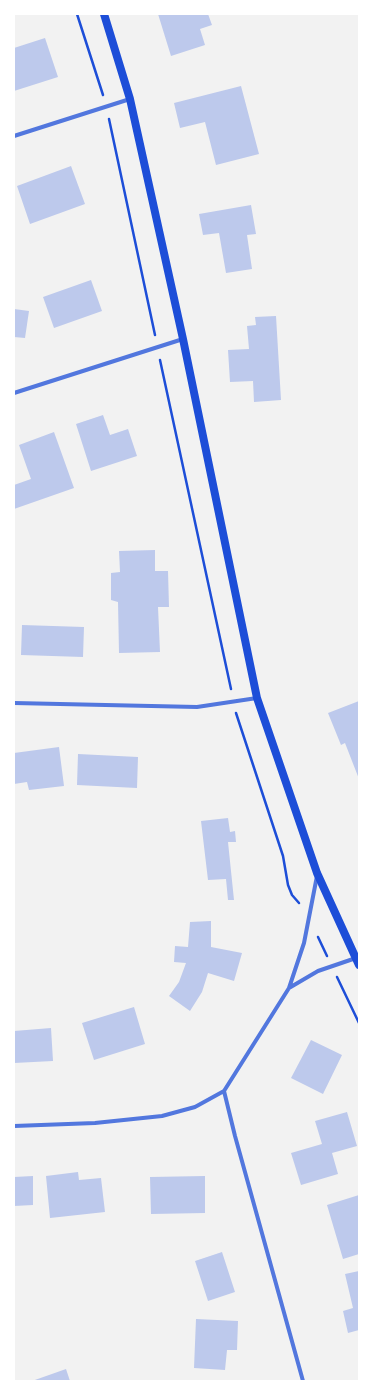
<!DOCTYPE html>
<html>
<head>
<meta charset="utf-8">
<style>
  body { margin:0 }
  #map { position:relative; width:373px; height:1395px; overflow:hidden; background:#f2f2f2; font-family:Commissioner,sans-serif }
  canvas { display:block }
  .frame { position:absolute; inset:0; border:15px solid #fff; pointer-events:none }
</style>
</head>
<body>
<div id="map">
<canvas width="373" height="1395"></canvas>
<div class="frame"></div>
</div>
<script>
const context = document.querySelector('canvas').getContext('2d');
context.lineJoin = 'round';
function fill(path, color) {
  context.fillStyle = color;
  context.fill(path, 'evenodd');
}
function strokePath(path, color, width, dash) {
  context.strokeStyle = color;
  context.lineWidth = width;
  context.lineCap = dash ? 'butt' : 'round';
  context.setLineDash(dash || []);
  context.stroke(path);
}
fill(new Path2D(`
  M158,14H208L212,25L200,29L205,45L171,56Z
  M45,38L58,77L14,91V48Z
  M241,86L259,154L216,165L205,122L180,128L174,103Z
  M71,166L85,204L30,224L17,186Z
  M251,205L256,234L247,235L252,269L226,273L219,233L203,235L199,214Z
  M91,280L102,311L54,328L43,297Z
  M14,309L29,311L25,338L14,337Z
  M276,316L281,400L254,402L253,381L230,382L228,350L249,349L247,326L256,325L255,317Z
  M103,415L110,435L128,429L137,456L91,471L76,424Z
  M54,432L74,488L14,509V485L31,479L19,445Z
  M155,550V571H168L169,607H158L160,652L119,653L118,602L111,600V573L120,572L119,551Z
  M22,625L84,627L83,657L21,655Z
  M359,701V779L345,743L341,745L328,713Z
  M59,747L64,786L29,790L27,782L14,784V753Z
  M78,754L138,757L137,788L77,785Z
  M228,818L230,832L235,831L236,842H228L234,900H228L226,879L208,880L201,821Z
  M211,921V947L242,953L234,981L208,973L202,992L190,1011L169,996L179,982L186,963L174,962L175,946L188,947L190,922Z
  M134,1007L145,1044L94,1060L82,1023Z
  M51,1028L53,1061L14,1063V1031Z
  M311,1040L342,1055L323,1094L291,1078Z
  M347,1112L357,1146L332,1153L338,1174L301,1185L291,1153L322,1144L315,1121Z
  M78,1172L79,1180L101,1178L105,1212L50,1218L46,1176Z
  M33,1176V1205L14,1206V1177Z
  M205,1176V1213L151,1214L150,1177Z
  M359,1195V1254L343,1259L327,1205Z
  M222,1252L235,1292L208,1301L195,1261Z
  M359,1271V1330L348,1333L343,1311L353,1308L345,1274Z
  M196,1319L238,1321L237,1350H227L225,1370L194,1368Z
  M66,1369L70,1381H32Z`), '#bdc9ec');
strokePath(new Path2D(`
  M77,14L103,95
  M109,119L155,335
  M160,360L231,689
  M236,713L283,856L288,885L292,895L299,903
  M318,937L327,956
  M337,977L359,1023`), '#1d4ed8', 2.5);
strokePath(new Path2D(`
  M14,136L130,99
  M14,393L183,339
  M14,703L197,707L257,698
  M289,988L304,943L317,876
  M14,1126L95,1123L162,1116L195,1107L224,1091
  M303,1381L235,1136L224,1091L289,988L318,971L356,958`), '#5277de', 4);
strokePath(new Path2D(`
  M104,14L130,99L183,339L257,698L317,873L359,965`), '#1d4ed8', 8);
</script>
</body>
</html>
